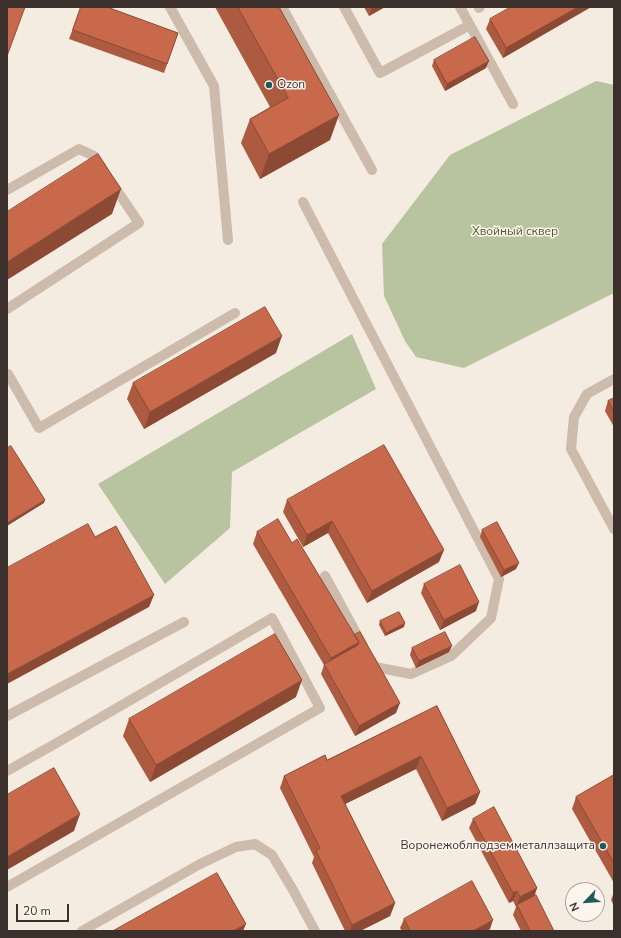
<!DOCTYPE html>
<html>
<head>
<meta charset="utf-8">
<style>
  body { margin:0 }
  #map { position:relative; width:621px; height:938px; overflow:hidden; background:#f4ebe1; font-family:"Nunito Sans",sans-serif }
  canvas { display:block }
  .frame { position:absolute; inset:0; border:8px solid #3b302b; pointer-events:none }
  .north { position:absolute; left:565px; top:882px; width:40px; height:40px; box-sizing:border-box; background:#fbf5ee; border:1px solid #aea6a0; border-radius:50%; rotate:245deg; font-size:11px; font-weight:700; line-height:16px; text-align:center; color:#3b302b }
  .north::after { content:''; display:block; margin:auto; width:14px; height:18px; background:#1f5a5e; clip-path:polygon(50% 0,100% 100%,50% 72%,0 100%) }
  .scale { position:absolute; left:16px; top:904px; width:53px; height:18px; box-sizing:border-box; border:2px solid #3b302b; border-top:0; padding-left:5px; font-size:12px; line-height:14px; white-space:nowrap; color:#3b302b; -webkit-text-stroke:3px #fbf5ee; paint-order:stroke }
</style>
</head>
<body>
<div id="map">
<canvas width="621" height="938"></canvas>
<div class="frame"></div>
<div class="north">N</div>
<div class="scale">20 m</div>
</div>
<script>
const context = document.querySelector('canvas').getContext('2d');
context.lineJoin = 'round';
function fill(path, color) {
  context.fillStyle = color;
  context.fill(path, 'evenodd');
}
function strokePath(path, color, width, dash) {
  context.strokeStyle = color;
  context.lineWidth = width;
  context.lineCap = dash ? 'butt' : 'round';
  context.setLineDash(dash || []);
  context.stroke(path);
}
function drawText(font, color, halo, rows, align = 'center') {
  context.font = font + ' "Nunito Sans",sans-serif';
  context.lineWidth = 3;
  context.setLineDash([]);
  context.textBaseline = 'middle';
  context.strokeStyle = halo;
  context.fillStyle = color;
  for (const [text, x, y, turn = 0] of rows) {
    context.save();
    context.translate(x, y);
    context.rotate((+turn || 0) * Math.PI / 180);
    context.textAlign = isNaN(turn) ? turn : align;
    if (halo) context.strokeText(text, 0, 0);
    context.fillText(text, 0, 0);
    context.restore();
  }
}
fill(new Path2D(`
  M596,81L614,85V293L464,368L416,357L405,341L384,296L382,244L450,155Z
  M352,334L376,389L232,472L230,528L165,584L98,484Z`), '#b8c4a0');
strokePath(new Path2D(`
  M170,7L214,86L228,240
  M282,7L372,170
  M344,7L380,73L470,25
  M460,7L513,104
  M479,8L480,7
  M7,190L79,149L94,156L102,168
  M303,202L499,579L491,618L451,656L411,674L375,667L371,660
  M7,309L139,223L112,183
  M8,374L39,428L235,313
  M614,379L587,394L574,417L571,449L614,529
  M325,576L363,646
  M7,716L184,622
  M7,771L60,741L272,618L320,708L7,887
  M82,931L200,864L236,847L255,844L272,855L293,890L315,931`), '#cdbbac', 10);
fill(new Path2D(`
  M81,7L178,33L164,73L69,39Z
  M215,7H279L330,140L260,179L241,143L250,119L270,107Z
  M364,7H385L369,16Z
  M591,7L503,58L486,29L490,19Z
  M434,60L486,68L445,91L432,66Z
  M276,353L144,429L127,399L133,383Z
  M614,398V427L605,411L608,401Z
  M287,500L439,562L367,603L328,533L303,547L283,512Z
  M482,530L516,569L501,577L480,537Z
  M257,532L292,543L396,713L355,736L321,674L324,665L253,544Z
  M424,584L476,611L440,630L421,593Z
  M380,621L404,627L385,636L379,625Z
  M412,648L449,652L416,668L410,655Z
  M296,697L150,782L123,736L129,719Z
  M437,706L480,792L475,804L442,821L416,769L345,804L395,903L390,916L360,931H345L312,863L314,857L280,788L284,776L327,760Z
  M614,775V883L572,809L576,797Z
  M473,819L537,888L534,896L554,931H521L513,915L516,907L513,901L509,903L469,828Z
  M614,892V906L611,900Z
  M404,919L490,929L487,931H402L400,928Z`), '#ac5a40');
fill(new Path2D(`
  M372,7H385L369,16Z
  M578,7H591L503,58L506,48Z
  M489,61L486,68L445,91L447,84Z
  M339,115L330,140L260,179L269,154Z
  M121,189L112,214L7,280V262Z
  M282,336L276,353L144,429L150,412Z
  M45,500L44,503L7,526V523Z
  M332,521L328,533L303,547L307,535Z
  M444,550L439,562L367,603L372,591Z
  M519,563L516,569L501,577L504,570Z
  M154,595L149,607L7,684V674Z
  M479,602L476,611L440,630L444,620Z
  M405,623L404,627L385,636L386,633Z
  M359,642L354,655L327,670L331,658Z
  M452,646L449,652L416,668L419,661Z
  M302,680L296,697L150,782L156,765Z
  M400,703L396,713L355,736L359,726Z
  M421,756L416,769L337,808L341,796Z
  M480,792L475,804L442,821L447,808Z
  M80,814L74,831L7,870V857Z
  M537,888L534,897L517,905L516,907L520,897Z
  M517,891L513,901L509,903L513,893Z
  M395,903L390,916L360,931H350L352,925Z
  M493,920L490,929L487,931H473Z
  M246,924L243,931H233Z`), '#8c4a34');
const building = new Path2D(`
  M7,7H25L7,56Z
  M81,7H107L178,33L167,64L73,30Z
  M238,7H279L339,115L269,154L250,119L288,98Z
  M511,7H578L506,48L490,19Z
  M475,37L489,61L447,84L434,60Z
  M98,154L121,189L7,262V212Z
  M265,307L282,336L150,412L133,383Z
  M614,398V411L608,401Z
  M384,445L444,550L372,591L332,521L307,535L287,500Z
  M11,446L45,500L7,523V448Z
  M278,519L292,543L297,539L359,642L331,658L257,532Z
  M497,522L519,563L504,570L482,530Z
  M88,524L95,537L116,526L154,595L7,674V568Z
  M460,565L479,602L444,620L424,584Z
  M399,612L405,623L386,633L380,621Z
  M360,632L400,703L359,726L324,664L358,645L359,642L354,635Z
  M445,632L452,646L419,661L412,648Z
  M275,634L302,680L156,765L129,719Z
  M437,706L480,792L447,808L421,756L341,796L395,903L352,925L316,851L320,848L284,776L325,755L327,760Z
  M54,768L80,814L7,857V795Z
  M614,775V863L576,797Z
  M494,807L537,888L520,897L517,891L513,893L473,819Z
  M217,873L246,924L233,931H113Z
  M472,881L493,920L473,931H410L404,919Z
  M536,895L554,931H530L517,905Z`);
fill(building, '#c8694b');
strokePath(building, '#8c4a34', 1);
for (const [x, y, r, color] of [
  [269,85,4,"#1f5a5e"],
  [603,846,4,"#1f5a5e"]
]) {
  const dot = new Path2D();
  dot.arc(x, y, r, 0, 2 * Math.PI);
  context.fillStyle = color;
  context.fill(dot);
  strokePath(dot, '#fbf5ee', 1.5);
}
drawText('12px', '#3b302b', '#fbf5ee', [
  ["Ozon",277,85],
  ["Воронежоблподземметаллзащита",595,846,"right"]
], 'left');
drawText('12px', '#4a5a2e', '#fbf5ee', [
  ["Хвойный сквер",515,232]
]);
</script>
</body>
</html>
